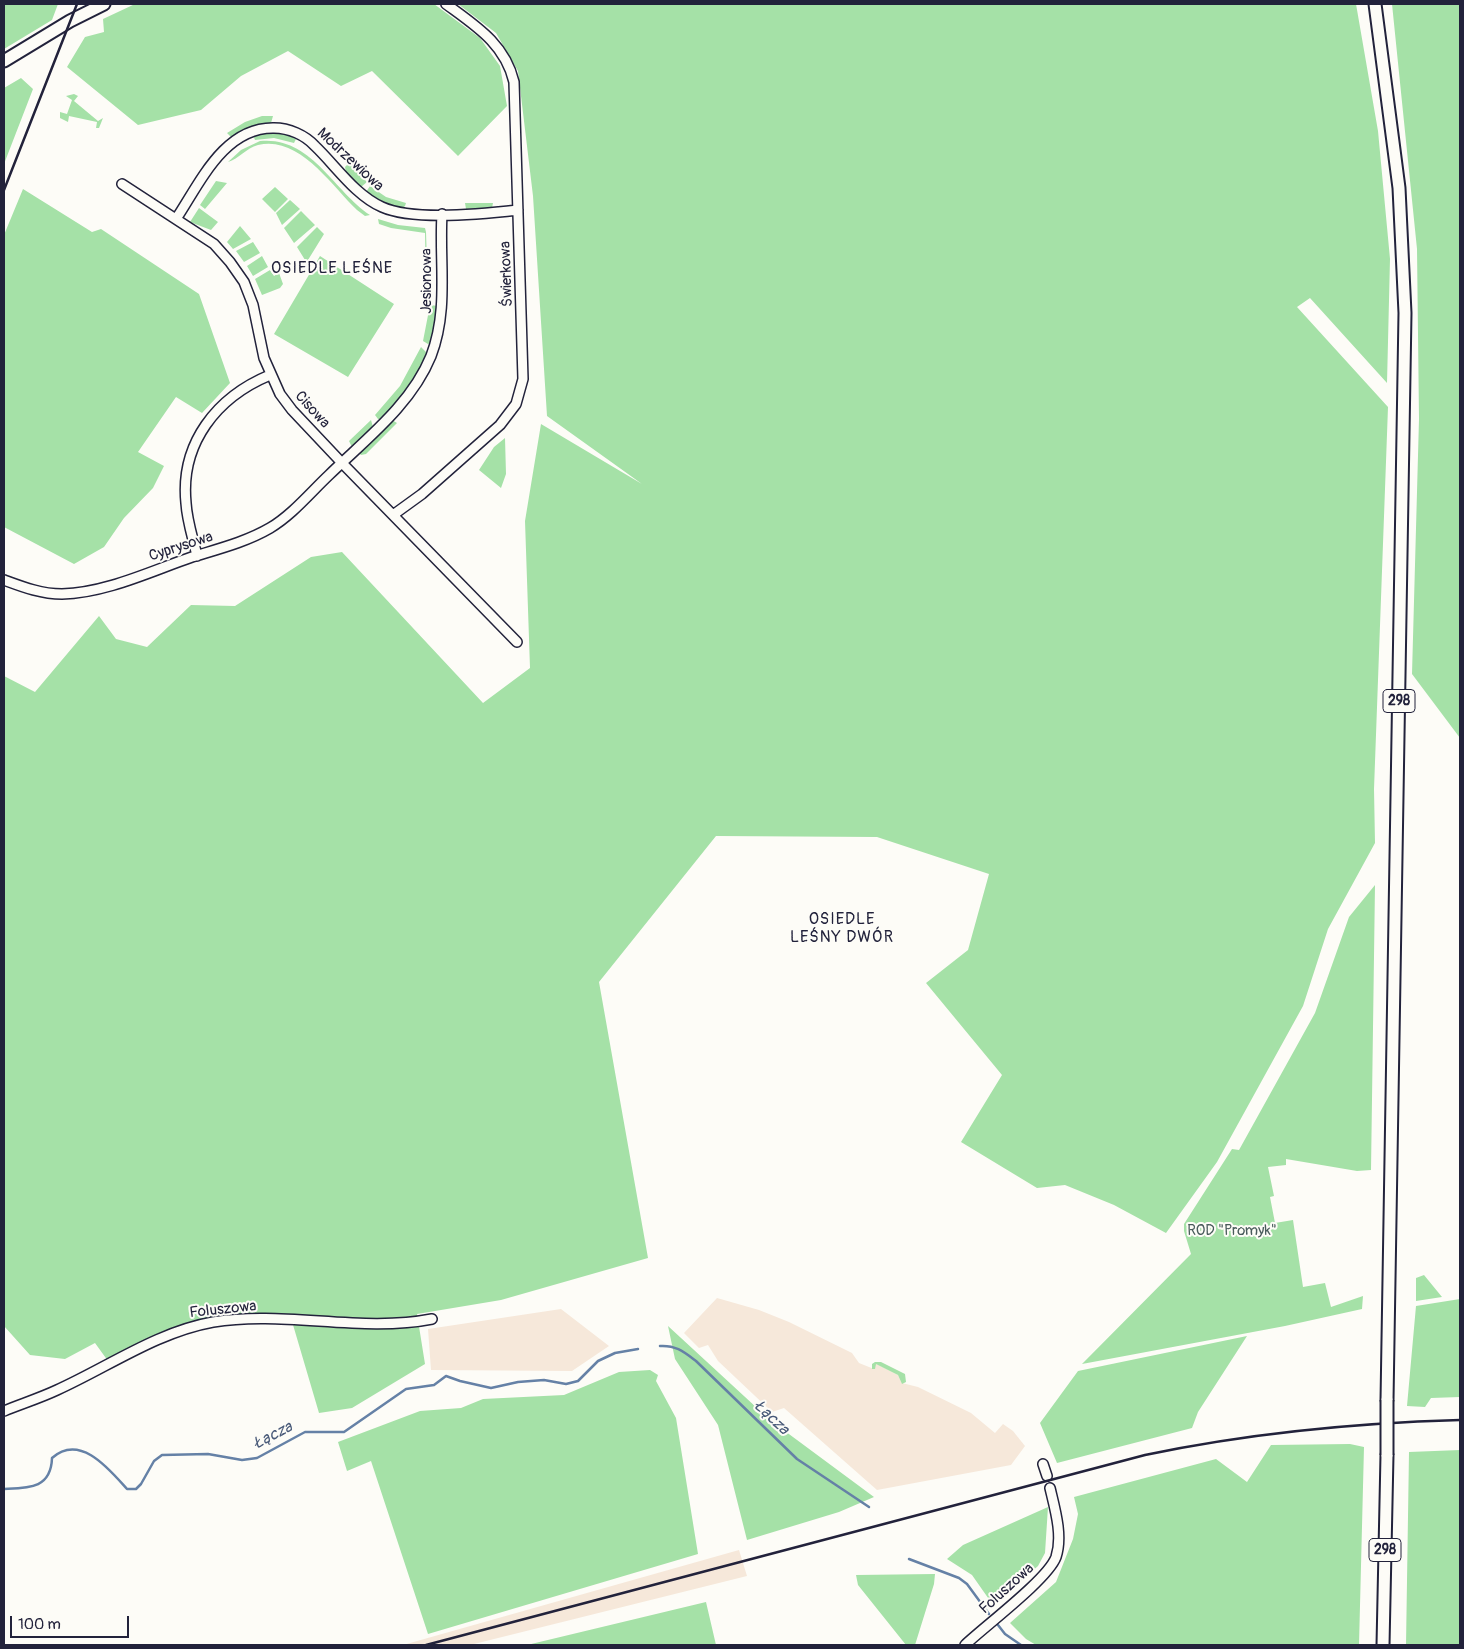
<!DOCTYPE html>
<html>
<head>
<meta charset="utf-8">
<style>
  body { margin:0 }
  #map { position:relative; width:1464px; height:1649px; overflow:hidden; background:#fdfcf7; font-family:Pangolin,sans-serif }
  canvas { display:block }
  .frame { position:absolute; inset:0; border:5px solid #22223b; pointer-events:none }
  .scale { position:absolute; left:10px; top:1616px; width:119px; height:22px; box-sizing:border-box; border:2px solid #22223b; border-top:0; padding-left:6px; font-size:15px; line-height:18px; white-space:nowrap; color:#22223b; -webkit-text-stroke:4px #fdfcf7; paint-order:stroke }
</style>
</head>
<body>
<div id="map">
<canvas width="1464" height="1649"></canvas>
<div class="frame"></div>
<div class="scale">100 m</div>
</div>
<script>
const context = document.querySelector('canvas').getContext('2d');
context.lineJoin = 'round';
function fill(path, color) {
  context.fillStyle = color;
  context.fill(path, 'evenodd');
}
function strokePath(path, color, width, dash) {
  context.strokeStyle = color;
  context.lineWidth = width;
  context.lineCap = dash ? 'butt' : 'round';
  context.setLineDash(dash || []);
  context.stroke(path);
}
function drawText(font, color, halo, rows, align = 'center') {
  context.font = font + ' Pangolin,sans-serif';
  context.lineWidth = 4;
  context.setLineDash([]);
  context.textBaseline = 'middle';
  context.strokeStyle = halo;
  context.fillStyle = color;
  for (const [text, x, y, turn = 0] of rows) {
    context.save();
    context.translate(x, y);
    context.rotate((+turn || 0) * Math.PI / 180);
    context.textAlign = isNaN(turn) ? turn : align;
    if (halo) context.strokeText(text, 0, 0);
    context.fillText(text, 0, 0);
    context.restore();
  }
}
fill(new Path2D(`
  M717,1298L759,1310L789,1322L852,1353L859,1363L874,1369L875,1363L898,1375L902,1383L918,1387L971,1413L995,1433L1003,1424L1013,1431L1025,1446L1011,1465L877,1490L784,1408L772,1412L718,1361L708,1345L699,1348L684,1333Z
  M561,1309L609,1346L572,1371L431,1370L428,1329Z
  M739,1550L747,1576L470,1645H403Z`), '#f6e8da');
fill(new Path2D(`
  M4,4H58L52,20L4,49Z
  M135,4H434L480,38L500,66L507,106L458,156L372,71L341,86L288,51L241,76L201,110L138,125L67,67L85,37L104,32L103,19Z
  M458,4H1356L1378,131L1390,259L1387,383L1310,298L1297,307L1388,407L1374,789L1375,843L1328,929L1303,1006L1217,1162L1166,1233L1114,1205L1065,1185L1037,1188L961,1142L1002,1075L926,983L968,950L989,874L877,837L716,836L599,982L648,1258L501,1300L417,1314L425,1364L352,1408L319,1413L291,1318L205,1323L108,1361L95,1343L65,1359L30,1355L4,1326V676L35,692L99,616L116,639L147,647L191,605L235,606L311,557L342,552L483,703L530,668L525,521L541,424L642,484L547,416L533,196L518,71L496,33Z
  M1392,4H1460V738L1412,674L1419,419L1417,249Z
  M21,78L33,89L4,164V88Z
  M74,94L78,96L74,101L98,121L103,118L99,128H96L97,122L69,116L68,122L60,118V112L67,114L72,100L66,96Z
  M262,116H273L271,123L248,128L231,137L227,133L245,122Z
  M265,132L289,135L296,139L294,143L274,138L255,140L253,135Z
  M260,141C311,136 333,190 370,215L365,216L357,210C331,185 299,135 258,145C246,148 239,159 228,162L241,150Z
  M349,163L367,182L361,187L346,172L345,167Z
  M216,181L227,183L205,209L200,205Z
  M370,186L386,197L406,203L405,206L402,209L383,204L366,192Z
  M275,187L288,199L275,212L262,199Z
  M23,189L92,232L101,229L199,294L230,383L202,413L176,397L138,452L164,466L153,488L124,518L104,547L74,564L4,527V235Z
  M290,200L300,209L282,225L276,213Z
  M465,203H493L492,208L466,209Z
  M199,208L218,222L211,230L190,222Z
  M301,211L315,225L294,243L284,228Z
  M378,219L398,225L425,228L426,232L428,292H422V288L426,287L425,233L391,228L379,224Z
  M240,226L251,239L233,249L227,242Z
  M317,227L324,234L308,260H305L297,247Z
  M253,242L260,253L244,262L236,251Z
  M262,256L268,267L253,276L247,266Z
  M320,256L394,304L348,377L274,334Z
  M270,270L274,276L279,273L283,284L280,288L262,295L255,279Z
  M430,305L438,306L431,343L428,344L423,341Z
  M421,347L427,353C416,379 402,399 382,419H378L375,415L400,386Z
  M371,420L373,427L352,447L349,441Z
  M392,420L397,423L366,454L361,455L358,452Z
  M505,438L506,474L501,488L479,470L494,447Z
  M1375,885L1371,1170L1357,1171L1286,1159V1165L1268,1167L1274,1196L1270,1197L1275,1223L1293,1220L1303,1287L1325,1283L1331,1307L1363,1296L1362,1309L1285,1326L1082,1364L1191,1254L1184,1231V1224L1232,1149L1239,1150L1315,1013L1349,917Z
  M1424,1275L1442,1297L1416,1301V1278Z
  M1460,1299V1397L1431,1398L1425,1407L1407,1406L1416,1306Z
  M668,1326L770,1420L874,1497L839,1512L747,1540L718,1425L675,1359Z
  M1247,1336L1198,1412L1192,1428L1057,1463L1040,1423L1078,1371Z
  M875,1362H881L905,1374L906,1382L902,1384L898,1375L876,1364L875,1369H872V1364Z
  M650,1370L658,1375L656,1381L676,1418L698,1554L428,1634L371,1461L347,1471L338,1442L420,1411L461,1408L483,1399L564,1395L619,1372Z
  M1350,1444L1364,1447L1359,1645H1036L1026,1639L1010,1623L1056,1582L1073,1539L1078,1514L1074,1497L1216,1459L1247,1482L1271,1445Z
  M1460,1450V1645H1406L1409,1452Z
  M1048,1507L1045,1553L1038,1566L993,1605L972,1575L947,1559L963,1545Z
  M935,1574L934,1584L915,1645H906L858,1585L856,1575Z
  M706,1602L716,1645H527Z`), '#a5e1a7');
strokePath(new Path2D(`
  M660,1346C676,1345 684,1352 696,1361L797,1459L869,1507
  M4,1489C28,1488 51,1489 52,1458C80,1433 109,1469 127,1489H136L141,1484L154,1461L162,1455L208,1454L242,1460L257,1458L305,1432H344L406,1389L434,1385L446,1376L460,1381L491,1388L518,1382L544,1380L566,1384L578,1381L598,1361L615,1353L638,1349
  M909,1559L959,1578L967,1584L989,1614
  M998,1625L1005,1634L1021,1645`), '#6581a6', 2.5);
const minor = new Path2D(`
  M122,184L214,244L230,262L244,282L253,305L264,358L280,394L292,410L342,463L517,642
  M176,219C200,183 224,127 274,128C289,128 305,135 315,146C336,166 355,195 382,207C413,221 484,214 518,210
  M393,515L422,494L500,425L516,404L523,379L514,82C505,44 476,26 446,4
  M197,556C193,538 187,521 186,503C180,443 217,397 270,375
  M4,580C23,587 41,594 62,594C106,593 151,571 192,557C218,549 246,542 270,528C292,515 310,493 329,475C366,439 411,405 431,356C449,309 439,262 442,214
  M4,1411C21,1404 40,1398 57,1390C108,1367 157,1332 213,1322C283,1310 361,1333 432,1319
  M1043,1464L1047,1476
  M965,1645C985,1626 1048,1579 1056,1557C1063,1536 1055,1509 1050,1488`);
const major = new Path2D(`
  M1375,4L1399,188L1405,313L1387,1400
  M4,61L70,21L104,4
  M1383,1645L1387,1455`);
strokePath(minor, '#22223b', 12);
strokePath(major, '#22223b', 15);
strokePath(minor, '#fdfcf7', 9);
strokePath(major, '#fdfcf7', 11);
strokePath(new Path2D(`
  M4,190L77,4
  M426,1645L1145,1455C1250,1433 1354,1423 1460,1420`), '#22223b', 2.5);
const majorBridge = new Path2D(`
  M1387,1455V1400`);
strokePath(majorBridge, '#22223b', 15, []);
strokePath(majorBridge, '#fdfcf7', 11);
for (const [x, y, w] of [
  [1399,701,32],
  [1385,1550,32]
]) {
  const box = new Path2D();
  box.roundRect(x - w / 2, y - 11.5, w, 23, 4);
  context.fillStyle = '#fdfcf7';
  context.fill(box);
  strokePath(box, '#22223b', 1);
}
drawText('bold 14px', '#22223b', null, [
  ["298",1399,701],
  ["298",1385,1550]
]);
drawText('15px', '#22223b', '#fdfcf7', [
  ["Modrzewiowa",350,160,43],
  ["Świerkowa",507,274,-92],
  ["Jesionowa",427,281,-90],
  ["Cisowa",312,410,48],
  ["Cyprysowa",181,547,-18],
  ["Foluszowa",223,1310,-6],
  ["Foluszowa",1007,1589,-42]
]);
drawText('15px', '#495b5b', '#fdfcf7', [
  ["ROD \"Promyk\"",1232,1231]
]);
context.letterSpacing = '1px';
drawText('16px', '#22223b', '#fdfcf7', [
  ["OSIEDLE LEŚNE",332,269],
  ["OSIEDLE",842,920],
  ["LEŚNY DWÓR",842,938]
]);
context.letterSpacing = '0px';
drawText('italic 16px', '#495a79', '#fdfcf7', [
  ["Łącza",771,1418,44],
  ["Łącza",273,1436,-27]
]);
</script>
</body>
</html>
